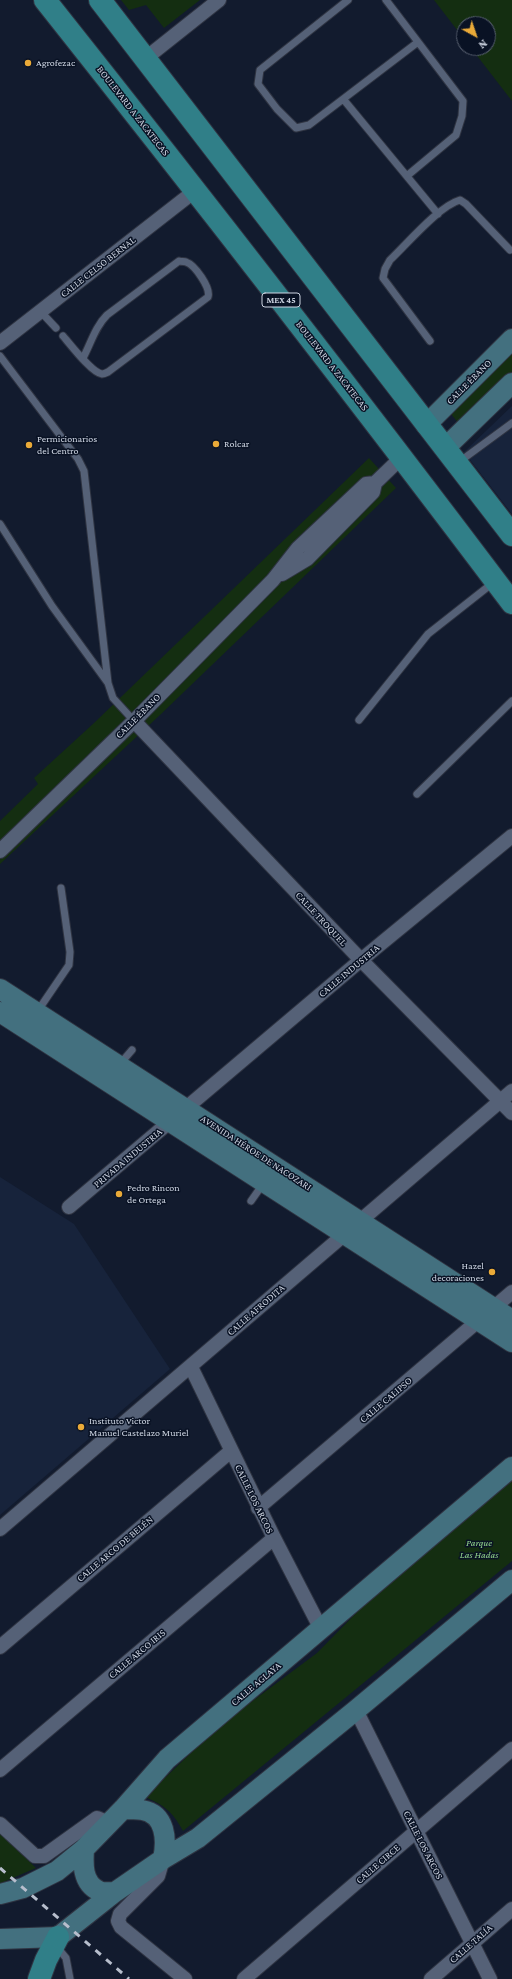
<!DOCTYPE html>
<html>
<head>
<meta charset="utf-8">
<style>
  body { margin:0 }
  #map { position:relative; width:512px; height:1979px; overflow:hidden; background:#121b2e; font-family:"Crimson Pro",serif }
  canvas { display:block }
  .north { position:absolute; left:456px; top:16px; width:40px; height:40px; box-sizing:border-box; background:#091224; border:1px solid #586070; border-radius:50%; rotate:140deg; font-size:11px; font-weight:700; line-height:16px; text-align:center; color:#ced5e2 }
  .north::after { content:''; display:block; margin:auto; width:14px; height:18px; background:#eaaa38; clip-path:polygon(50% 0,100% 100%,50% 72%,0 100%) }
</style>
</head>
<body>
<div id="map">
<canvas width="512" height="1979"></canvas>
<div class="north">N</div>
</div>
<script>
const context = document.querySelector('canvas').getContext('2d');
context.lineJoin = 'round';
function fill(path, color) {
  context.fillStyle = color;
  context.fill(path, 'evenodd');
}
function strokePath(path, color, width, dash) {
  context.strokeStyle = color;
  context.lineWidth = width;
  context.lineCap = dash ? 'butt' : 'round';
  context.setLineDash(dash || []);
  context.stroke(path);
}
function drawText(font, color, halo, rows, align = 'center') {
  context.font = font + ' "Crimson Pro",serif';
  context.lineWidth = 3;
  context.setLineDash([]);
  context.textBaseline = 'middle';
  context.strokeStyle = halo;
  context.fillStyle = color;
  for (const [text, x, y, turn = 0] of rows) {
    context.save();
    context.translate(x, y);
    context.rotate((+turn || 0) * Math.PI / 180);
    context.textAlign = isNaN(turn) ? turn : align;
    if (halo) context.strokeText(text, 0, 0);
    context.fillText(text, 0, 0);
    context.restore();
  }
}
fill(new Path2D(`
  M512,406V514L464,452Z
  M0,1177L74,1224L170,1369L0,1515Z`), '#17233b');
fill(new Path2D(`
  M121,0H200L164,28L146,5L129,10Z
  M434,0H512V101L471,48H488V24H464V39Z
  M512,351V377L461,426L450,413Z
  M369,458L396,488L160,715L0,864V821L38,784L34,778L94,723Z
  M512,1481V1561L183,1831C173,1812 164,1805 145,1797L219,1726L317,1653L368,1601Z
  M0,1833L36,1868L1,1883H0Z`), '#142e11');
const lane = new Path2D(`
  M348,0L260,70L258,84L277,109L296,128L309,125L418,42
  M386,0L463,101L462,116L456,135L408,175
  M344,100L438,214
  M41,312L56,328
  M63,336C70,344 92,373 102,374C104,374 106,373 108,372L208,297C211,288 195,265 186,262C184,261 182,262 179,261L107,315C95,327 91,343 83,358
  M430,341L383,278L385,269L390,260C407,244 439,206 460,200L466,204L510,250
  M0,356L78,459L84,471L108,683L113,698L134,721
  M459,462L512,423
  M0,524L52,606L108,683
  M359,720L428,634L494,582
  M417,794L512,701
  M37,1012L69,965L70,952L61,888
  M120,1064L132,1050
  M251,1201L263,1184
  M57,1947L66,1958L70,1979`);
const street = new Path2D(`
  M146,58L219,0
  M0,343L196,190
  M282,574L307,559L373,492L375,483
  M134,721L361,960L512,1113
  M0,851L134,721L273,580L298,548L366,484L375,483L402,457
  M69,1207L361,960L512,836
  M191,1367L274,1538L321,1629
  M258,1508L512,1292
  M0,1529L512,1091
  M0,1647L231,1451
  M356,1710L490,1979
  M0,1770L274,1538
  M0,1824L35,1856H44L97,1818L109,1823
  M163,1859L158,1876L120,1914L118,1921L121,1927L185,1979
  M244,1979L512,1749
  M431,1979L512,1909`);
const secondary = new Path2D(`
  M426,425L512,339
  M445,448L512,383
  M0,989L512,1320
  M0,1012L512,1342
  M123,1809C129,1809 136,1809 142,1810C166,1814 167,1840 163,1859
  M84,1849C83,1864 82,1883 99,1891C103,1893 110,1892 115,1892
  M0,1894L23,1888L57,1871L84,1849L123,1809L167,1759L512,1467
  M0,1939L58,1937L115,1892L163,1859L198,1838L356,1710L512,1580`);
const primary = new Path2D(`
  M45,0C203,199 359,400 512,603
  M100,0L512,535
  M39,1979L46,1960L58,1937`);
strokePath(lane, '#2f3442', 9);
strokePath(street, '#2f3442', 16);
strokePath(secondary, '#2f3442', 22);
strokePath(primary, '#2f3442', 24);
strokePath(lane, '#556177', 7);
strokePath(street, '#556177', 14);
strokePath(secondary, '#43707f', 20);
strokePath(primary, '#307f88', 22);
strokePath(new Path2D(`
  M0,1868L129,1979`), '#b7becc', 3, [7, 7]);
for (const [x, y, r, color] of [
  [28,63,4,"#eaaa38"],
  [216,444,4,"#eaaa38"],
  [29,445,4,"#eaaa38"],
  [119,1194,4,"#eaaa38"],
  [492,1272,4,"#eaaa38"],
  [81,1427,4,"#eaaa38"]
]) {
  const dot = new Path2D();
  dot.arc(x, y, r, 0, 2 * Math.PI);
  context.fillStyle = color;
  context.fill(dot);
  strokePath(dot, '#091224', 1.5);
}
for (const [x, y, w] of [
  [281,300,38]
]) {
  const box = new Path2D();
  box.roundRect(x - w / 2, y - 7, w, 14, 3);
  context.fillStyle = '#091224';
  context.fill(box);
  strokePath(box, '#ced5e2', 1);
}
drawText('bold 9px', '#ced5e2', null, [
  ["MEX 45",281,300]
]);
drawText('10px', '#ced5e2', '#091224', [
  ["Agrofezac",36,63],
  ["Permicionarios",37,439],
  ["del Centro",37,451],
  ["Rolcar",224,444],
  ["Pedro Rincon",127,1188],
  ["de Ortega",127,1200],
  ["Hazel",484,1266,"right"],
  ["decoraciones",484,1278,"right"],
  ["Instituto Victor",89,1421],
  ["Manuel Castelazo Muriel",89,1433]
], 'left');
drawText('10px', '#ced5e2', '#091224', [
  ["BOULEVARD A ZACATECAS",133,111,52],
  ["CALLE CELSO BERNAL",98,267,-38],
  ["BOULEVARD A ZACATECAS",332,366,52],
  ["CALLE ÉBANO",469,382,-45],
  ["CALLE ÉBANO",138,716,-45],
  ["CALLE TROQUEL",321,919,47],
  ["CALLE INDUSTRIA",349,971,-40],
  ["AVENIDA HÉROE DE NACOZARI",256,1153,33],
  ["PRIVADA INDUSTRIA",128,1158,-40],
  ["CALLE AFRODITA",256,1310,-41],
  ["CALLE CALIPSO",386,1400,-40],
  ["CALLE LOS ARCOS",254,1499,64],
  ["CALLE ARCO DE BELÉN",115,1549,-40],
  ["CALLE ARCO IRIS",137,1654,-40],
  ["CALLE AGLAYA",256,1684,-40],
  ["CALLE LOS ARCOS",423,1845,63],
  ["CALLE CIRCE",378,1864,-41],
  ["CALLE TALÍA",471,1944,-41]
]);
drawText('italic 10px', '#92d48b', '#091224', [
  ["Parque",479,1543],
  ["Las Hadas",479,1555]
]);
</script>
</body>
</html>
